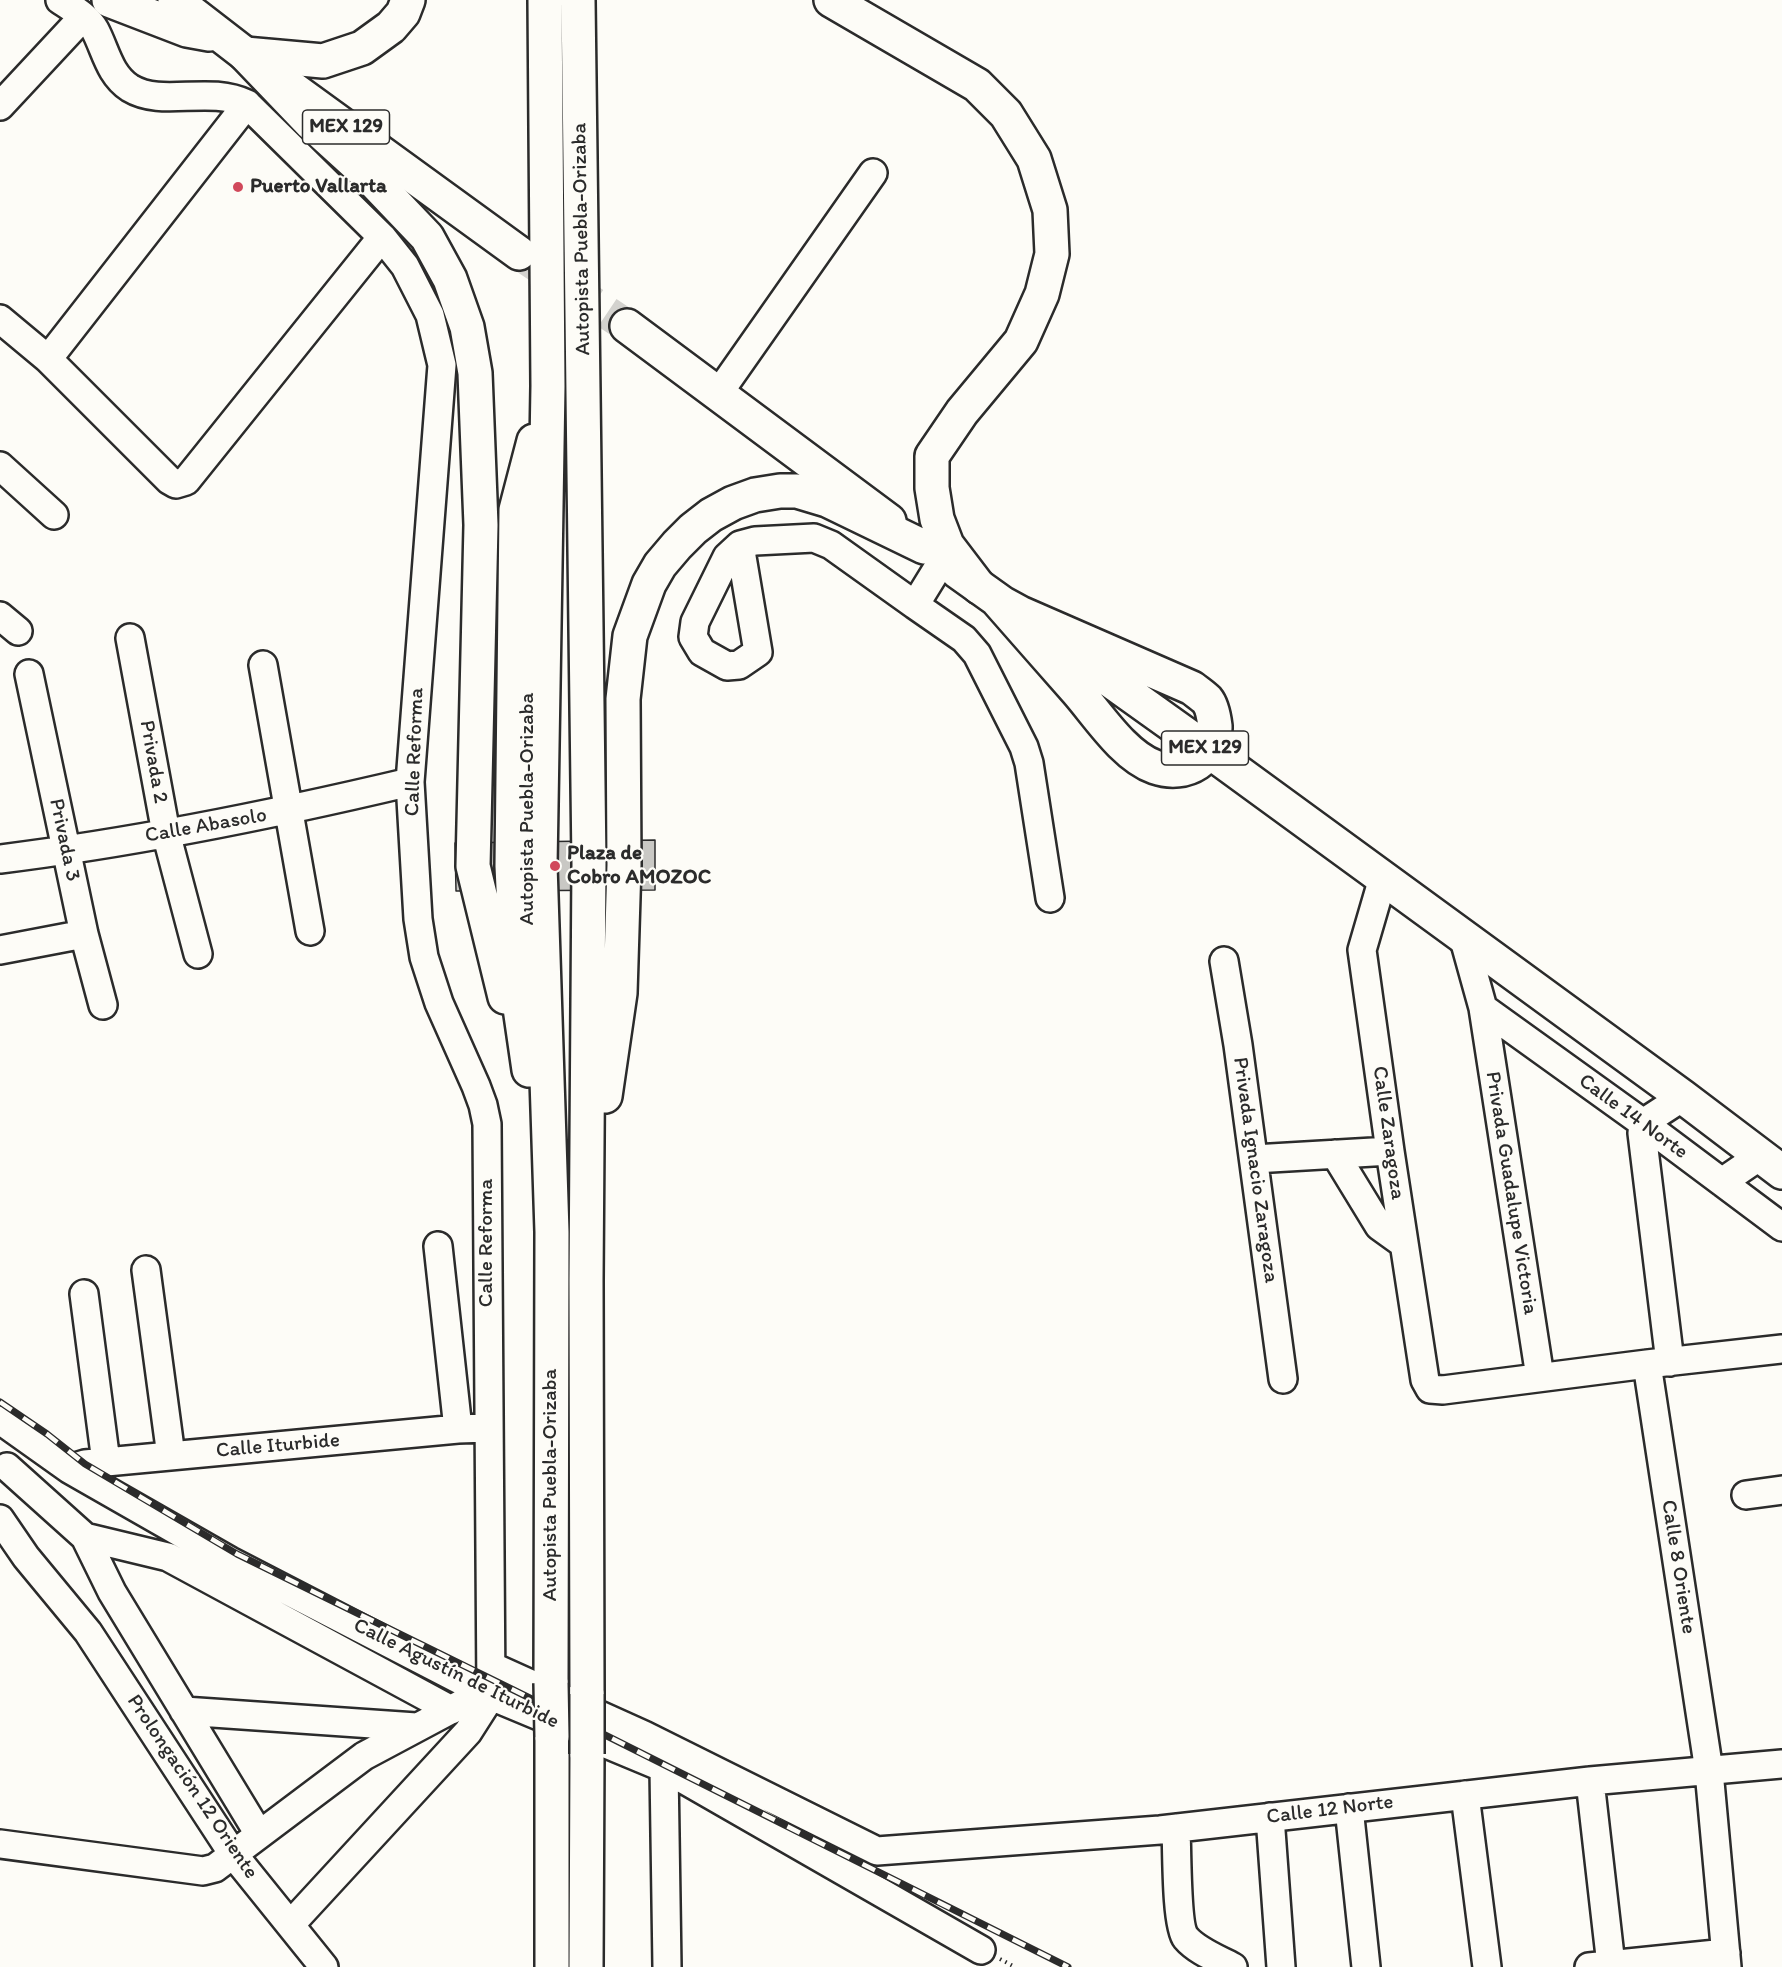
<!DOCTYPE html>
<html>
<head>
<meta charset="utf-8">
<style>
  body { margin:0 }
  canvas { display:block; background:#fdfcf7 }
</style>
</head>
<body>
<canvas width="1782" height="1967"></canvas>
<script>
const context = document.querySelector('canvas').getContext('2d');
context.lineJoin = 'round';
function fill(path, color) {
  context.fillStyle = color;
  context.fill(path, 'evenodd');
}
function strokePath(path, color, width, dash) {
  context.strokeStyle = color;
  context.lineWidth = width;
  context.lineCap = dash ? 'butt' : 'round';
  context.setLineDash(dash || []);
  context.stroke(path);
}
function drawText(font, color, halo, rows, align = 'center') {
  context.font = font + ' Itim,sans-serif';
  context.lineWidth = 4.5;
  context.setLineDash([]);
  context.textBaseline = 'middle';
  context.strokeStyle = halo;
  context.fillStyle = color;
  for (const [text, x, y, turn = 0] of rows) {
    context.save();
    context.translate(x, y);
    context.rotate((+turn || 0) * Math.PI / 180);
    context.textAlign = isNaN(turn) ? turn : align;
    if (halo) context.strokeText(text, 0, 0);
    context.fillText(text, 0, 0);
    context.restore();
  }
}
const building = new Path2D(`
  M655,840V890L456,891L455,843Z`);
fill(building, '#c9c8c4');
strokePath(building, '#2b2b2b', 1.5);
strokePath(new Path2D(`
  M526,258L627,326`), '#d3d2ce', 33, [33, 16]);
const minor = new Path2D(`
  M60,0C72,8 88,17 95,30C106,51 109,74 130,88C163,108 208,85 247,104L382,237L405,266L430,315L442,365L410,782L418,919L424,957L439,1003L476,1086L483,1105L487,1124L491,1696L468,1732L291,1924
  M0,106L83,17
  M0,319L48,359L169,480L176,484L186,481L382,237
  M48,359L247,104
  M718,394L873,173
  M0,466L54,515
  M740,545L758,652L739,665L727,666L702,652L693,637L695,622L727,557L740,545L755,541L814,538L831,545L915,605L942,561
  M915,605L964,639L977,654L1024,747L1029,763L1050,898
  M0,616L18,631
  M130,638L166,833L198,954
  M263,665L310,931
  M29,674L84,934L103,1005
  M0,859C138,842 275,814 410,782
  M1383,878L1362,950L1390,1151L1425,1380L1430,1389L1443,1390L1647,1364L1782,1349
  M1463,936L1483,1008L1540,1377
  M0,950L84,934
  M1224,961L1238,1045L1283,1379
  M1483,1008L1643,1123L1782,1227
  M1335,1154L1379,1226L1404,1244
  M1254,1159L1390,1151
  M1722,1182L1760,1156
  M438,1246L458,1429
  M146,1270L171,1456
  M84,1294L106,1462
  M1670,1362L1642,1133L1643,1123L1683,1097
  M1647,1364L1709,1771L1727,1967
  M0,1420L69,1469L230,1561L491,1696L664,1768L981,1950
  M7,1467L85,1537L112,1592L259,1834
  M69,1469L85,1464L106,1462L458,1429L488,1428
  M1746,1495L1782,1490
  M0,1519L26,1557L88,1632L233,1854L324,1967
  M85,1537L168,1557L451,1710
  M491,1666L644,1735L877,1851L1160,1830L1590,1781L1782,1764
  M184,1711L416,1727
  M664,1768L667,1967
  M1590,1781L1611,1965
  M1465,1795L1487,1967
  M1349,1808L1366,1967
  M1270,1817L1281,1967
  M1176,1828C1177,1848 1176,1926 1186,1938C1197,1951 1218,1959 1233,1967
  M0,1844L203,1871L215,1868L364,1756L484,1692
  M1589,1967L1726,1953`);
const major = new Path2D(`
  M109,0L187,30L209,34
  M175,0L245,54L519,253
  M627,326L889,521
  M957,571L1209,751L1683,1097L1782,1172
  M998,601L1020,613L1192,688C1197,692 1203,696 1207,700C1212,706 1214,718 1215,726C1216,759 1187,778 1155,767C1124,756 1098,715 1077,691C1051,661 1024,631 998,601Z`);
const highway = new Path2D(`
  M545,0L548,386L540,865L552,1232L551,1683
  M578,0L589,863L586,1280L587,1694
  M831,0L977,85L1006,114L1034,159L1050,210L1052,254L1042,294L1021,341L962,412L932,456V488L937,519L947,545L979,587
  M245,54L311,123L366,173L427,237L450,279L467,327L475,373L481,525L473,866L505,997
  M245,54L323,61L362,48L391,27L403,13L408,0
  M529,1070L518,994L512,866L516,510L534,441
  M605,1096L620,993L624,865L623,699L630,636L649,584L660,565L677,545L693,529L711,515L733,503L755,495L780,491H797L827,500L924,547
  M552,1967V1737
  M586,1967L587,1754`);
strokePath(minor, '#2b2b2b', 32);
strokePath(major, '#2b2b2b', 38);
strokePath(highway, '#2b2b2b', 38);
strokePath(new Path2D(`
  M1000,1959L1015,1967`), '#2b2b2b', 4, [1.5, 4.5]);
strokePath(minor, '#fdfcf7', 27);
strokePath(major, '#fdfcf7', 33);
strokePath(highway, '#fdfcf7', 33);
const rail = new Path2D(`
  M0,1402L47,1434L85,1464L237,1554L607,1736L1068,1967`);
strokePath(rail, '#2b2b2b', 7);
strokePath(rail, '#fdfcf7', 4.5, [14]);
const highwayBridge = new Path2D(`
  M551,1683L552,1737
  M587,1754V1694`);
strokePath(highwayBridge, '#2b2b2b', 38, []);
strokePath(highwayBridge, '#fdfcf7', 33);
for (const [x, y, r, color] of [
  [238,187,6,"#d1495b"],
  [555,866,6,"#d1495b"]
]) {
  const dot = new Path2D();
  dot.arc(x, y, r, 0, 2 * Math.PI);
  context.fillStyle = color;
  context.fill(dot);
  strokePath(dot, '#fdfcf7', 2);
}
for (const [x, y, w] of [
  [346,127,87],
  [1205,748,87]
]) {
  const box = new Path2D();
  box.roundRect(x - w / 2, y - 17, w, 34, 4.5);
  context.fillStyle = '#fdfcf7';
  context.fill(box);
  strokePath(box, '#2b2b2b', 1.5);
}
drawText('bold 20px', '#2b2b2b', null, [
  ["MEX 129",346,127],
  ["MEX 129",1205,748]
]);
drawText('bold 21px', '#2b2b2b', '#fdfcf7', [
  ["Puerto Vallarta",250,187],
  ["Plaza de",567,854],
  ["Cobro AMOZOC",567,878]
], 'left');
drawText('21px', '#2b2b2b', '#fdfcf7', [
  ["Autopista Puebla-Orizaba",582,239,-91],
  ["Calle Reforma",415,752,-88],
  ["Privada 2",153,762,80],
  ["Autopista Puebla-Orizaba",528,809,-90],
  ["Calle Abasolo",206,826,-10],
  ["Privada 3",64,840,78],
  ["Calle 14 Norte",1633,1117,36],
  ["Calle Zaragoza",1388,1133,82],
  ["Privada Ignacio Zaragoza",1255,1170,82],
  ["Privada Guadalupe Victoria",1511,1193,81],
  ["Calle Reforma",487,1243,-90],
  ["Calle Iturbide",278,1446,-5],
  ["Autopista Puebla-Orizaba",551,1485,-90],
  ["Calle 8 Oriente",1678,1567,81],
  ["Calle Agustín de Iturbide",456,1674,26],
  ["Prolongación 12 Oriente",192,1787,56],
  ["Calle 12 Norte",1330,1810,-7]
]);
</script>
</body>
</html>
